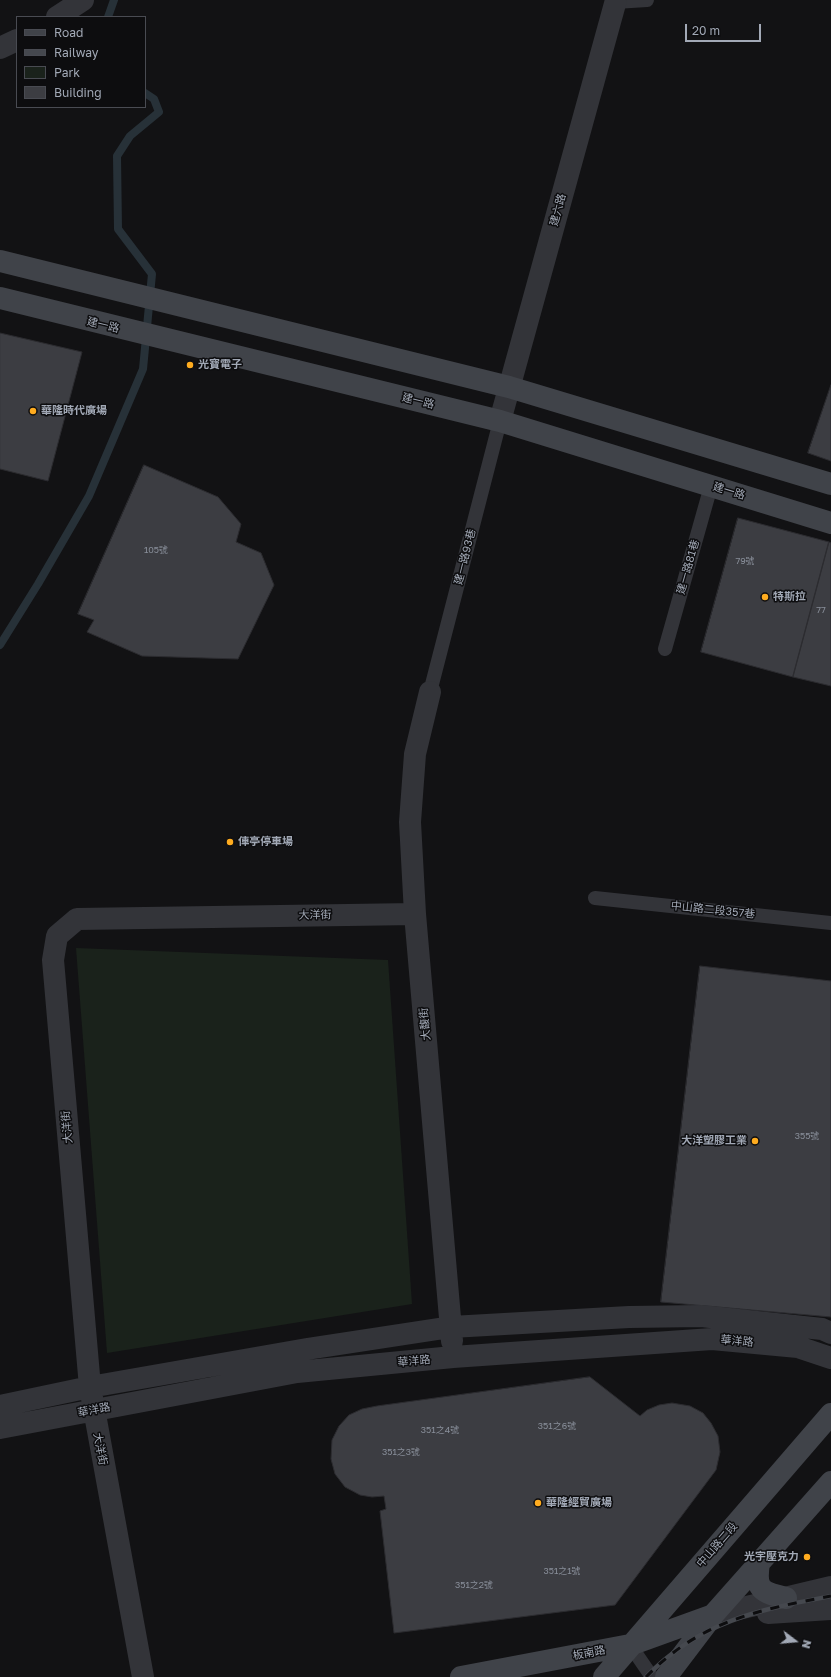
<!DOCTYPE html>
<html>
<head>
<meta charset="utf-8">
<style>
  body { margin:0 }
  #map { position:relative; width:831px; height:1677px; overflow:hidden; background:#121214; font-family:"Golos Text",sans-serif }
  canvas { display:block }
  .legend { position:absolute; left:16px; top:16px; width:130px; height:92px; box-sizing:border-box; background:#0d0d0f; border:1px solid #494b52; margin:0; padding:5px 7px; list-style:none; font-size:12px; color:#a2a9b6 }
  .legend li { display:flex; align-items:center; gap:8px; height:20px }
  .legend b { width:20px; border:1px solid #494b52 }
  .north { position:absolute; left:775px; top:1621px; width:40px; height:40px; -webkit-text-stroke:3px #0d0d0f; paint-order:stroke; rotate:106deg; font-size:11px; font-weight:700; line-height:16px; text-align:center; color:#a2a9b6 }
  .north::after { content:''; display:block; margin:auto; width:14px; height:18px; background:#a2a9b6; clip-path:polygon(50% 0,100% 100%,50% 72%,0 100%) }
  .scale { position:absolute; left:685px; top:24px; width:76px; height:18px; box-sizing:border-box; border:2px solid #a2a9b6; border-top:0; padding-left:5px; font-size:12px; line-height:14px; white-space:nowrap; color:#a2a9b6; -webkit-text-stroke:3px #0d0d0f; paint-order:stroke }
</style>
</head>
<body>
<div id="map">
<canvas width="831" height="1677"></canvas>
<ul class="legend">
<li><b style="height:5px;background:#404349"></b>Road</li>
<li><b style="height:5px;background:#45484e"></b>Railway</li>
<li><b style="height:11px;background:#1a221b"></b>Park</li>
<li><b style="height:11px;background:#3c3d42"></b>Building</li>
</ul>
<div class="north">N</div>
<div class="scale">20 m</div>
</div>
<script>
const context = document.querySelector('canvas').getContext('2d');
context.lineJoin = 'round';
function fill(path, color) {
  context.fillStyle = color;
  context.fill(path, 'evenodd');
}
function strokePath(path, color, width, dash) {
  context.strokeStyle = color;
  context.lineWidth = width;
  context.lineCap = dash ? 'butt' : 'round';
  context.setLineDash(dash || []);
  context.stroke(path);
}
function drawText(font, color, halo, rows, align = 'center') {
  context.font = font + ' "Golos Text","Noto Sans TC",sans-serif';
  context.lineWidth = 3;
  context.setLineDash([]);
  context.textBaseline = 'middle';
  context.strokeStyle = halo;
  context.fillStyle = color;
  for (const [text, x, y, turn = 0] of rows) {
    context.save();
    context.translate(x, y);
    context.rotate((+turn || 0) * Math.PI / 180);
    context.textAlign = isNaN(turn) ? turn : align;
    if (halo) context.strokeText(text, 0, 0);
    context.fillText(text, 0, 0);
    context.restore();
  }
}
fill(new Path2D(`
  M76,948L388,960L412,1304L107,1353Z`), '#1a221b');
strokePath(new Path2D(`
  M108,17L114,0
  M0,645L38,584L89,496L143,369L152,274L118,229L117,156L130,136L159,112L154,99L145,93`), '#273138', 8);
const building = new Path2D(`
  M0,333L82,352L48,481L0,469Z
  M831,385V461L808,453Z
  M144,465L218,497L241,524L236,542L261,553L274,585L238,659L142,656L87,632L94,620L78,614Z
  M738,518L829,542L793,677L701,652Z
  M829,542L831,543V686L793,677Z
  M700,966L831,981V1317L661,1302Z
  M590,1377L640,1416L647,1410L659,1405L672,1403L690,1406L703,1413L711,1423L718,1436L720,1452L716,1470L615,1605L394,1633L380,1511L386,1509L384,1496L372,1497L360,1495L345,1487L335,1474L331,1459L332,1440L339,1426L349,1415L362,1409L377,1406Z`);
fill(building, '#3c3d42');
strokePath(building, '#2c2c30', 1);
strokePath(new Path2D(`
  M615,2L647,0
  M665,649L711,486
  M430,692L500,421
  M595,898L831,923
  M630,1645L652,1677`), '#333439', 14);
strokePath(new Path2D(`
  M57,17L83,0
  M0,48L17,40
  M500,421L616,0
  M430,692L415,754L410,822L415,914L452,1341
  M0,1406L90,1387L307,1349L451,1327L629,1317L701,1316L822,1329L831,1333
  M0,1428L297,1372L453,1357L712,1339L798,1347L831,1358
  M768,1613L831,1609
  M713,1615L831,1587
  M143,1677L90,1387L53,960L57,936L77,919L415,914`), '#333439', 22);
strokePath(new Path2D(`
  M0,261L509,387L831,484
  M0,298L500,421L831,523
  M759,1563C755,1590 761,1592 786,1598
  M461,1677L630,1645L713,1615
  M604,1677L831,1414
  M666,1677L713,1615L831,1482`), '#404349', 22);
const rail = new Path2D(`
  M646,1677C700,1621 758,1610 831,1596`);
strokePath(rail, '#45484e', 4.5);
strokePath(rail, '#0d0d0f', 3, [9]);
for (const [x, y, r, color] of [
  [190,365,4,"#ffac1f"],
  [33,411,4,"#ffac1f"],
  [765,597,4,"#ffac1f"],
  [230,842,4,"#ffac1f"],
  [755,1141,4,"#ffac1f"],
  [538,1503,4,"#ffac1f"],
  [807,1557,4,"#ffac1f"]
]) {
  const dot = new Path2D();
  dot.arc(x, y, r, 0, 2 * Math.PI);
  context.fillStyle = color;
  context.fill(dot);
  strokePath(dot, '#0d0d0f', 1.5);
}
drawText('9px', '#888e99', null, [
  ["105號",156,550],
  ["79號",745,561],
  ["77",821,610],
  ["355號",807,1136],
  ["351之6號",557,1426],
  ["351之4號",440,1430],
  ["351之3號",401,1452],
  ["351之1號",562,1571],
  ["351之2號",474,1585]
]);
drawText('11px', '#a2a9b6', '#0d0d0f', [
  ["建六路",558,210,-75],
  ["建一路",103,325,14],
  ["建一路",418,401,14],
  ["建一路",729,491,17],
  ["建一路93巷",465,557,-76],
  ["建一路81巷",688,567,-74],
  ["中山路二段357巷",713,910,6],
  ["大洋街",315,915,-1],
  ["大馥街",425,1024,-95],
  ["大洋街",67,1127,-95],
  ["華洋路",737,1341,5],
  ["華洋路",414,1361,-5],
  ["華洋路",94,1410,-11],
  ["大洋街",100,1449,79],
  ["中山路二段",717,1545,-49],
  ["板南路",589,1653,-11]
]);
drawText('bold 11px', '#a2a9b6', '#0d0d0f', [
  ["光寶電子",198,365],
  ["華隆時代廣場",41,411],
  ["特斯拉",773,597],
  ["俥亭停車場",238,842],
  ["大洋塑膠工業",747,1141,"right"],
  ["華隆經貿廣場",546,1503],
  ["光宇壓克力",799,1557,"right"]
], 'left');
</script>
</body>
</html>
